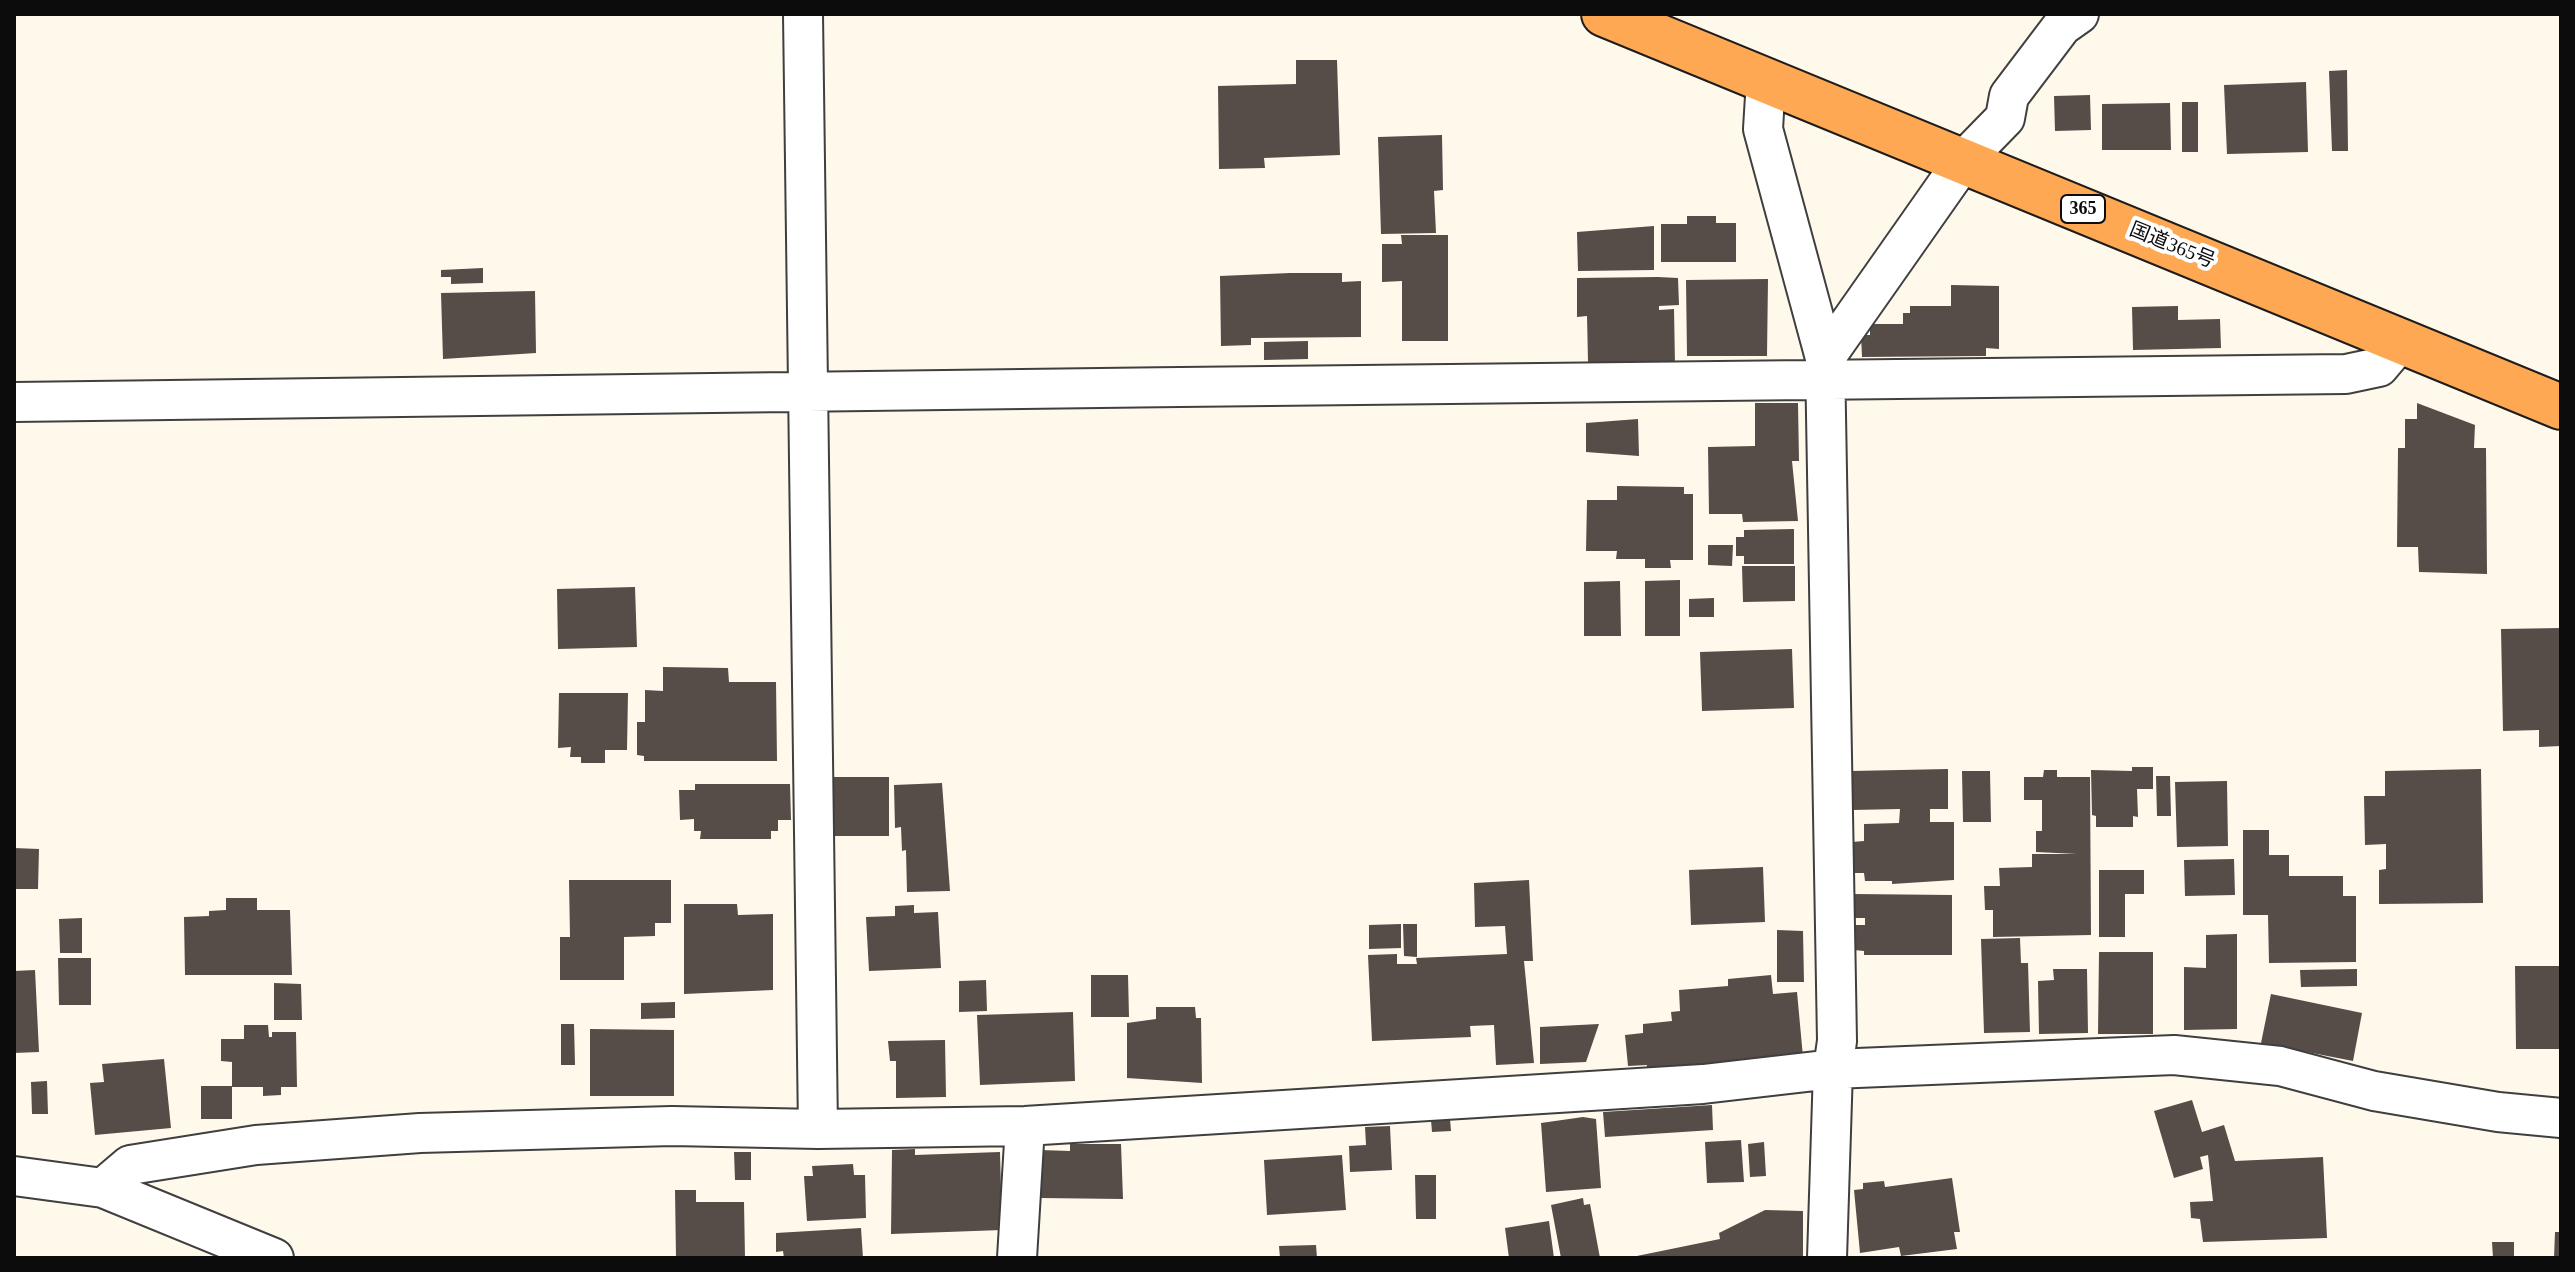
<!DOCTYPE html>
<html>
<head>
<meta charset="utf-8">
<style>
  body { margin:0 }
  #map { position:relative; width:2575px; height:1272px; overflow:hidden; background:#fff9ec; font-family:"Times New Roman",serif }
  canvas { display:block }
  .frame { position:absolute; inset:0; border:16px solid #0c0c0c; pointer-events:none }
</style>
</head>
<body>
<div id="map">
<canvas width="2575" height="1272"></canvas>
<div class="frame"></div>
</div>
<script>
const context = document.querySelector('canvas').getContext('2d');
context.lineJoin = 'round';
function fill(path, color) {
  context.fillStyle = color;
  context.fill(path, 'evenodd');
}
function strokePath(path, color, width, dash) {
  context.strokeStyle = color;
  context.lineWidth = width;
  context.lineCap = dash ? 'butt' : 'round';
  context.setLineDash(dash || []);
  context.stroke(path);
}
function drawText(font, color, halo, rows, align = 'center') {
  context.font = font + ' "Times New Roman","Noto Sans JP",serif';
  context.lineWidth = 8;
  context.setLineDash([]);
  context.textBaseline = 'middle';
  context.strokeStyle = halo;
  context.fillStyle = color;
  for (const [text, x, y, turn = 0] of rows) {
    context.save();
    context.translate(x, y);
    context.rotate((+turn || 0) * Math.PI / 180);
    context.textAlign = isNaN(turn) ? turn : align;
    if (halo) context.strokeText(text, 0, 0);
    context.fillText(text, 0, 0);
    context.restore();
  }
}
fill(new Path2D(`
  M1296,60H1337L1340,155L1264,158L1265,168L1219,169L1218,86L1296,84Z
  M2347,70L2348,151H2332L2329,71Z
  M2306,82L2308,152L2227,154L2224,85Z
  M2090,95L2091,130L2055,131L2054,96Z
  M2182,102H2198V152H2182Z
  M2170,103L2171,150H2102V104Z
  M1442,135L1443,190L1434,191L1436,233L1381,234L1378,137Z
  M1687,216H1716V223H1736V262H1661V224H1687Z
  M1654,226V270L1578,271L1577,232Z
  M1401,235H1448V341H1402V281L1382,282V244H1402Z
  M483,268V283L451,284V277H441V270Z
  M1290,273H1342V282L1361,281V337L1251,338V345L1221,346L1220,276Z
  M1658,277L1678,278L1679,305L1659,306V310L1674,309L1675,365L1588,362L1587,316L1577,317V278Z
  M1768,279L1767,356H1687L1686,280Z
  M1951,285L1999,286V349L1986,348V356L1862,357L1861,335H1870V324H1903V313H1910V306H1951Z
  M535,291L536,353L443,359L441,293Z
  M2178,306V320L2220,319L2221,348L2133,350L2132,307Z
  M1308,341V359L1264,360V342Z
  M1755,403H1798L1799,461H1792L1798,521L1743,522L1742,514H1709L1708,447L1755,446Z
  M2417,403L2475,425L2474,448H2486L2487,574L2419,572L2418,547H2397L2398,448H2405V419H2417Z
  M1638,419L1639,456L1586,452V423Z
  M1617,486L1684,487V494H1693V560H1670L1671,568H1645V559H1616L1617,551H1586L1587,500H1617Z
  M1794,529V564H1744V556H1736V537H1744V530Z
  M1708,545H1733L1732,566L1708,565Z
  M1742,566H1795V601L1743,602Z
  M1680,580V636H1645V581Z
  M1620,581L1621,636H1584V582Z
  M635,587L637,647L558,649L557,589Z
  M1714,598V617H1689V599Z
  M2561,628V746L2539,747V730L2503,731L2501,629Z
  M1792,649L1794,708L1702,711L1700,652Z
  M663,667L728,668L729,682H776L777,761H644V756L637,755V722H645V690L663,691Z
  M559,693H628L627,750H605V763H581V757H570L571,747L558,748Z
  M2132,767H2153V789H2137L2138,817L2133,816V827H2096V816L2092,815L2091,770L2132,771Z
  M1948,769V809H1930V822H1954V880L1892,884V881H1865L1864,873H1852V842L1864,841V824L1899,823L1900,809L1852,810V771Z
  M2481,769L2483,903L2379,904V870L2386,869V844L2365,845L2364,796H2385V771Z
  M2044,770H2057V777H2090L2091,935L1993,937V910H1985L1984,886H2000L1999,868L2032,867V854H2077L2036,852V831H2042V800H2024V777H2043Z
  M1962,771H1990L1991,822H1963Z
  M2156,776H2170L2171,816H2157Z
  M831,777H889V836H830Z
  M2227,781L2228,846L2177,847L2175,782Z
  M942,783L950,891L907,892L906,850L902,851L901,827L895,828L894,785Z
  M695,784H790L791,820H778V831H771V839H700L701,831H694V819L680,820L679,790H695Z
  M2243,830H2269V855H2289V876H2343V896H2356V962L2269,963L2268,915H2243Z
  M14,848L39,849L38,889H14Z
  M2234,859L2235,895L2185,896L2184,860Z
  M1763,867L1765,922L1691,925L1689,870Z
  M2099,870H2144V894H2125V937H2099Z
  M569,880H671V923H655V936L624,937V980H560V937H570Z
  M1529,880L1533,961H1524L1534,1063L1496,1065L1494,1025L1470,1026L1471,1037L1372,1041L1368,955L1397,954V964H1417L1416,958L1507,954L1505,926L1475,927L1474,883Z
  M1853,894L1952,895V955H1864V951L1854,950V925H1865V918H1853Z
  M226,898H257V910H290L292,975H185L184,917L209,916V911L226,910Z
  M684,904H737L738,915L773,914V990L684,994Z
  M914,905V913L938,912L941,968L869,971L866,917L895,916V906Z
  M82,918V953H60L59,919Z
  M1401,924V948L1369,949V925Z
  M1403,924H1417V957L1404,956Z
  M1777,930L1803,931L1804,982H1777Z
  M2237,934V1029L2184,1030V967L2206,968V935Z
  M2020,938L2021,963H2028L2030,1032L1984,1033L1981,939Z
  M2099,952H2153V1034H2098Z
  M58,958H91V1005H59Z
  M2515,966H2561V1049H2516Z
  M2053,969H2087L2088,1033L2039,1034L2038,981L2054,980Z
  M2357,969V986L2301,987L2300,970Z
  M35,970L39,1052L14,1053V971Z
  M1091,975H1128L1129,1017H1091Z
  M1771,975L1773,994L1797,992L1803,1057L1646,1071L1647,1065L1628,1066L1625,1035L1643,1033V1024L1672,1021L1671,1012L1680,1011L1679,990L1728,986V979Z
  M986,980L987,1011L959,1012V981Z
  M274,983L301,984L302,1020H274Z
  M2271,994L2362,1013L2353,1061L2261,1043Z
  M675,1002V1018L641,1019V1003Z
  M1156,1007H1195L1196,1018H1201L1202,1083L1127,1078V1023L1156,1019Z
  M1073,1012L1075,1081L980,1085L977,1015Z
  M561,1024H574L575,1065H561Z
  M1599,1024L1586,1062L1540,1064V1027Z
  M244,1025H268L269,1037H272V1032H296L297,1087H281V1095L263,1096V1087H232V1062L221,1061V1039H244Z
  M590,1029L674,1030V1096H590Z
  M945,1040L946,1097L896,1098V1061H890L888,1041Z
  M164,1059L171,1128L95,1135L90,1083L104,1082L102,1064Z
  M47,1081L48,1114H32L31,1082Z
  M201,1086H232V1119H201Z
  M2192,1100L2202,1132L2224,1125L2235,1161L2323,1157L2327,1238L2203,1242L2200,1219L2191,1218L2190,1202L2213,1201L2208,1155L2200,1157L2203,1169L2174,1178L2154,1111Z
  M1712,1105L1713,1130L1605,1137L1603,1112Z
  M1583,1117L1596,1119L1601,1188L1546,1192L1541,1123Z
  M1450,1119L1451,1131L1432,1132L1431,1120Z
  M1390,1126L1392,1170L1350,1172L1349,1146L1366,1145L1365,1127Z
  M1741,1140L1744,1182L1707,1183L1705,1142Z
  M1764,1142L1766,1176L1750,1177L1748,1144Z
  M1070,1144H1121L1123,1199L1040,1198V1150L1070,1151Z
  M915,1149V1155L1000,1152L1002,1230L891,1234L892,1150Z
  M734,1152H751V1180H735Z
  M1342,1155L1346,1210L1267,1215L1264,1160Z
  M853,1164L854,1175H865L866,1218L807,1221L804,1176H813L812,1166Z
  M1415,1175H1436V1219H1416Z
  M1952,1178L1960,1232H1954L1957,1249L1901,1256L1899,1247L1860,1253L1854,1190L1863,1189V1183L1884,1181L1885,1187Z
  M675,1190H696V1202H744L745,1258H676Z
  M1583,1198L1584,1205L1590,1204L1600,1258H1561L1551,1205Z
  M1765,1210L1803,1211V1258H1627L1720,1239L1719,1233Z
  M1549,1221L1554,1258H1509L1505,1228Z
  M861,1228L863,1258H784L783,1251L776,1252V1233Z
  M2555,1232H2561V1258H2554Z
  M2492,1242H2514V1258H2493Z
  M1316,1245L1317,1258H1280L1279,1246Z`), '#564c48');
const minor = new Path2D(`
  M803,14L818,1129
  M1766,80L1763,129L1825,358
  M14,402C791,395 1569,378 2346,374L2379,367L2401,341
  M14,1176L103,1188L130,1165L256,1145L420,1133L672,1126L818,1129L1025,1126L1703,1084L1833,1069L2174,1055L2280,1066L2374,1091L2498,1112L2561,1118
  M103,1188L274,1258
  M1017,1258L1025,1126
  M1827,1258L1833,1069L1837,1041L1825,358L1964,160L2005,118L2009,96L2062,26L2079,14`);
const trunk = new Path2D(`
  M1604,14L2561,407`);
strokePath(minor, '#3f3f3f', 42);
strokePath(trunk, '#1d1d1d', 48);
strokePath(minor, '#fff', 38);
strokePath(trunk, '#ffa853', 44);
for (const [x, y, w] of [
  [2083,209,44]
]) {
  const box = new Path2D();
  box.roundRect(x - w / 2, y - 14, w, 28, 6);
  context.fillStyle = '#fff';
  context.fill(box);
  strokePath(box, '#0c0c0c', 2);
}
drawText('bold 18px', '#0c0c0c', null, [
  ["365",2083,209]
]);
drawText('20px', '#0c0c0c', '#fff', [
  ["国道365号",2172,246,22]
]);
</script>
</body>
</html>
